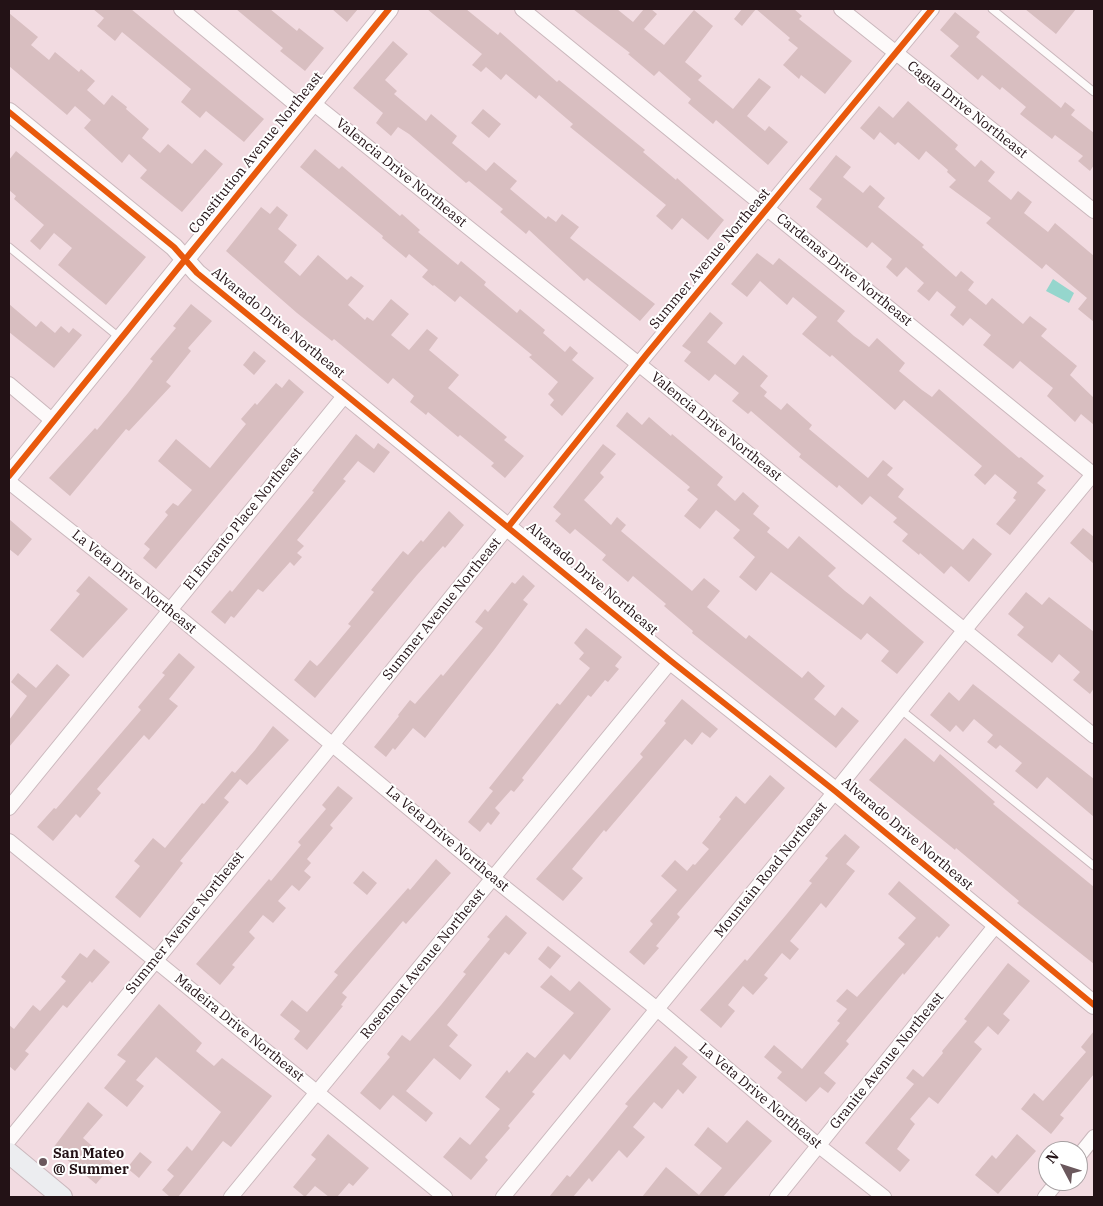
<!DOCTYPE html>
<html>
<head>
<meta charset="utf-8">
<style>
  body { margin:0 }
  #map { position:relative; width:1103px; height:1206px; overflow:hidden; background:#f2dbe1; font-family:"IBM Plex Serif",serif }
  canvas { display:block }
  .frame { position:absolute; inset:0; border:10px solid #231216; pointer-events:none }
  .north { position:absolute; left:1038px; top:1141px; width:50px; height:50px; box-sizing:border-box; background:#fff; border:1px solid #a7a0a2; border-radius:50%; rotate:310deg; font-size:14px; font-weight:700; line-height:20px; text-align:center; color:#231216 }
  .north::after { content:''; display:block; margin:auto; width:18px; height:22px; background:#6b585d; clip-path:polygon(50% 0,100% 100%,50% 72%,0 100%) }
</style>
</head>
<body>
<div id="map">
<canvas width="1103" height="1206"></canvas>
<div class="frame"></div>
<div class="north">N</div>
</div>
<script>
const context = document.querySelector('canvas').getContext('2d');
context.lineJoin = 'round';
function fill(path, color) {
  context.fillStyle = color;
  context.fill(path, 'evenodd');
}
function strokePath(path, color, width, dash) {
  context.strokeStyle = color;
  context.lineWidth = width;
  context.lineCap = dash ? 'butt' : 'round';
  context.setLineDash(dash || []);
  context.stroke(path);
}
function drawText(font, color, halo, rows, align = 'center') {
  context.font = font + ' "IBM Plex Serif",serif';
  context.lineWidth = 4;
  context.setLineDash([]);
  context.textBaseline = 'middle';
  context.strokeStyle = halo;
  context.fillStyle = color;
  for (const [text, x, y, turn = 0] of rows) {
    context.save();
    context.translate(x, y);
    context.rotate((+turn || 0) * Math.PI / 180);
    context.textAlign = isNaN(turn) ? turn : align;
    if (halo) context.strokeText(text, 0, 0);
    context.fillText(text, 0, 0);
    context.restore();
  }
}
fill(new Path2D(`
  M1053,279L1074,293L1069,303L1046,291Z`), '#95d6cd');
fill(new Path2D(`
  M93,9H131L264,119L244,142L206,111L200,118L181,102L191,89L122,32L115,41L97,26L104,18Z
  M236,9H270L297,31L299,28L324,48L305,71L280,51L283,48Z
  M332,9H358L347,22Z
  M427,9H466L498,35L500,32L557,82L559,80L618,128L645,150L643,152L676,180L677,178L724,220L708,240L682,218L672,230L656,216L666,205L570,127L573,124L539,95L536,99L506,74L501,80L486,67L481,72L472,65L482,54Z
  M573,9H617L633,22L644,9H651L657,14L644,29L664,45L694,10L713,26L685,62L702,76L698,80L733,109L759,78L771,87L747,116L765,131L769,126L788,142L768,165L716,120L713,124L688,103L691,99L659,71L654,76L628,54L630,53Z
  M742,9H794L802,16L799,19L852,61L825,94L801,75L799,79L783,65L798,48L788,40L790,38L756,9L742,26L734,19Z
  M1025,9H1076L1056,34Z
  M955,12L980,32L976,37L1061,108L1065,102L1075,110L1071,115L1094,133V165L1090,171L1078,161L1083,156L1055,135L1052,139L1020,114L1026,107L1002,87L1000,90L982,75L978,80L950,56L959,46L940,30Z
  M9,13L38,37L31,45L49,60L55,52L79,72L81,69L95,81L87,90L104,105L112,95L127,107L126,109L149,129L142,138L160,153L168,144L192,164L205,149L223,164L182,212L140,178L147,170L129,154L122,163L84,128L91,120L75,106L67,115L9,66Z
  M393,41L408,54L385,80L397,91L394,94L426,121L431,114L457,136L452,143L486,171L494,162L517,181L510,189L546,219L548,216L556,222L562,214L579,227L570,238L655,304L640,321L587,278L584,281L529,230L526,234L500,212L503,209L469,181L466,183L409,134L398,127L391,136L376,123L383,113L353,88Z
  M908,101L958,145L955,149L975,167L981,160L995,172L988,181L1011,200L1018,191L1032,202L1024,213L1048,232L1055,223L1094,256V322L1078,309L1087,298L1046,264L1042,269L986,223L991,218L949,187L956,180L947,172L948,170L926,151L919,160L898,142L895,145L880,132L874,140L860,128L879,106L893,118Z
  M483,109L501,124L489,138L471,123Z
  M315,149L339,169L342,166L400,216L402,214L420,230L418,232L458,265L461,261L486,282L484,285L517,313L520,309L545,330L543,333L565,352L570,346L578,353L572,360L594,378L562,416L550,405L554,400L548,394L558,382L529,357L532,355L460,296L455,302L434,285L433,286L422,277L428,270L409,254L406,258L382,238L383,236L300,167Z
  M16,151L146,257L106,305L58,265L72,248L54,233L40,250L30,241L44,225L14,199L16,196L9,190V160Z
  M836,155L851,167L843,177L863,193L870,185L885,198L878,207L924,245L922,247L956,277L961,271L974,282L968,290L986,305L992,298L1023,324L1030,316L1047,329L1041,336L1077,366L1070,375L1094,398V425L1081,414L1075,422L1047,396L1053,388L1032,371L1020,361L1013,369L983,345L991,335L970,318L963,326L950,315L956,307L937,291L929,301L917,291L924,283L906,267L897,277L886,267L892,259L872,242L867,248L816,207L822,199L809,189Z
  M277,206L288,215L278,229L297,245L284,262L300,276L318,255L347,280L351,276L364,286L348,305L365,320L367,317L373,321L391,299L409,314L391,335L409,350L427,329L438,338L429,350L459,375L448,388L507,437L504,440L524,456L505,478L491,466L494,463L460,435L458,437L428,412L426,415L410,402L414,396L393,378L388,384L334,339L332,341L297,313L226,251L261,207L270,214Z
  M757,253L773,265L779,258L845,311L837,321L854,336L869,347L877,338L905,363L899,371L922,390L932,397L939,389L1019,458L1021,457L1044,476L1037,483L1046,490L1010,535L996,524L1016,500L1013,498L1017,492L995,474L985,485L974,475L982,466L904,400L895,410L832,355L830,357L802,334L817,317L793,297L787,305L760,281L747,297L731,284Z
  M9,304L36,327L41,321L55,333L61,326L69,333L73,328L82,335L54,368L9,332Z
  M191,304L212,321L188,348L191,351L166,382L171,386L129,431L126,429L70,496L49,478L95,428L97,430L128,393L153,361L150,359L176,328L173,326Z
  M710,312L723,323L707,342L735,365L743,355L768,376L760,386L767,392L764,396L781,410L787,403L812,425L809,429L868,478L883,460L893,468L887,475L904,489L898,497L963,550L973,538L992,554L969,582L951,566L944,574L920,553L919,555L902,541L908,534L893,522L897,518L870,496L862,505L839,485L837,488L799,457L801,454L751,411L748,414L732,401L739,393L715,374L709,381L684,361L691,352L682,346Z
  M254,351L266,361L254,375L243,365Z
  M289,379L304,392L156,569L143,558L150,549L144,544L168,515L165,512L173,503L178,506L192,490L158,461L176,439L210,468L246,424L241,419L255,403L257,405L276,383L282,388Z
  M627,412L642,425L649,417L671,436L672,434L723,477L717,485L735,501L743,492L759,506L753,514L770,528L767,532L788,549L799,536L836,568L828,576L845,591L863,605L870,596L924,642L897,674L881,661L889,651L867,633L861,640L771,572L756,591L739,577L755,557L733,538L740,530L716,510L700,529L684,516L698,499L687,490L690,487L616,426Z
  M356,434L374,449L378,443L390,452L374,473L358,461L343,479L346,481L297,540L304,546L297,553L302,557L294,566L290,562L263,592L258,589L234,618L231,616L225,624L211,612L230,590L232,592L314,492L312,491Z
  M603,444L616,454L600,473L604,477L584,500L611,525L617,517L626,525L621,531L692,591L704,578L720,591L707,607L746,639L749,635L802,678L808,671L825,686L814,699L835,716L842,707L859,721L836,748L692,633L693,631L664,606L666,604L633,576L628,582L602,560L606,555L575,529L570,534L555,521L561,514L553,507Z
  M449,511L464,525L445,548L443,546L417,575L315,698L294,680L310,660L317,666L321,662L351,626L348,624L374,592L371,590L403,551L408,555L421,540L423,542Z
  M9,519L32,539L18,556L9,549Z
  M1083,528L1094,537V564L1070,543Z
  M523,575L535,586L523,600L528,604L494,650L425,738L413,728L395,750L393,748L386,757L374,747L399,716L398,715L410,700L415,704L441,674L443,676L483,628L475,622L485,609L488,612L512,582L515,584Z
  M89,576L128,609L83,658L50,630L80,594L76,591Z
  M1026,592L1042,605L1049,597L1094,632V688L1090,694L1073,680L1080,672L1059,654L1052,663L1017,635L1024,627L1008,614Z
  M586,628L622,657L615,666L619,669L608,682L605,680L591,697L588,695L522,778L524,780L514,792L511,790L495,808L500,813L491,825L488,822L480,832L468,822L493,791L489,788L557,703L560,705L590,668L579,659L584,653L574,643Z
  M179,653L195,667L169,699L178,706L149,740L144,735L97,789L101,793L80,818L76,814L53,841L37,827L54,808L56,809L141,710L138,707L165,675L162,673Z
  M57,664L70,675L9,747V720L27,696L11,682L18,673L36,688Z
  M973,684L1094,779V817L1047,777L1037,789L1015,771L1022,763L1000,745L996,749L987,742L993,735L974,719L963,732L956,725L950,732L930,715L949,692L959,701Z
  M682,699L718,729L710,738L702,732L692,745L685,739L606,832L604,830L572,869L583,878L563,901L536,879L643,757L640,754L666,723L664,721Z
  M273,726L289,740L247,785L240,779L224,798L229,802L180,861L183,863L140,918L115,897L140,866L134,861L153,838L165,848L202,803L204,804L232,771L235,773L255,750Z
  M905,738L934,762L940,754L995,802L993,804L1094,887V964L1017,903L1019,901L956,848L955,850L869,780Z
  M770,775L785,788L677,914L680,917L656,946L659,948L644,965L629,952L653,924L650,921L677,890L661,876L675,860L687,871L693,864L695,865L709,849L702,843L721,819L719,817L736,796L745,804Z
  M338,786L353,798L330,825L333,828L307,859L311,863L304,871L311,877L299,891L292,885L278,901L286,908L273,923L263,915L249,932L255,938L232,965L235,967L220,985L196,964L269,879L271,881L301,845L298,842L326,809L322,805Z
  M845,834L860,847L846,864L855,871L826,908L821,903L790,941L799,949L790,960L782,953L764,975L768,978L753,995L743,986L728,1005L735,1011L721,1028L700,1010L745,959L747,961L786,915L812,883L809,881L828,858L825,856Z
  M436,859L451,873L406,924L403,921L342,993L347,997L341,1005L343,1006L307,1050L294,1039L300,1031L280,1015L292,1000L307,1012L338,975L334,972L353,950L408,888L410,890Z
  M363,871L377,883L367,895L353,883Z
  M899,881L950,925L939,938L937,936L904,975L903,973L846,1041L849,1044L824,1073L836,1083L828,1093L820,1087L806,1102L777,1078L782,1072L764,1057L774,1045L802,1069L840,1023L837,1021L847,1009L836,1001L847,989L857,997L905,944L898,938L916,918L888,894Z
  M506,915L527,933L509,955L505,952L447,1025L458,1035L449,1046L472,1065L460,1080L434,1058L406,1091L433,1113L426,1122L393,1095L380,1110L360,1093L390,1057L387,1054L402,1035L410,1041L441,1005L466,974L463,972L490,939L487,937Z
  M548,946L561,956L550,969L538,959Z
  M94,949L110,962L92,983L90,981L67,1008L63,1005L25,1051L29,1054L15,1071L9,1066V1025L14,1029L33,1005L40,1011L66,981L61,977L80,953L87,958Z
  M1008,963L1030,981L1003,1014L1010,1020L998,1035L988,1026L974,1042L982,1049L938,1104L929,1097L910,1119L915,1124L897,1149L910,1160L900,1172L865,1143L914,1084L906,1078L913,1069L923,1077L943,1053L942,1051L967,1021L964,1019Z
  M551,975L570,991L579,981L611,1009L570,1060L564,1054L532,1092L535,1094L508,1126L510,1128L485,1157L488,1160L471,1180L443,1157L460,1137L470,1145L500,1109L485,1097L507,1070L509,1073L527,1052L535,1058L574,1013L540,987Z
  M159,1004L202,1043L196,1051L214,1066L222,1058L272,1096L231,1147L223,1141L178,1197H170L162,1190L174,1176L167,1170L187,1146L192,1151L221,1112L156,1057L136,1080L144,1086L127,1107L104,1088L126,1061L117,1055Z
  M1094,1031V1074L1060,1115L1064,1118L1051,1134L1021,1109L1034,1093L1043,1101L1086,1052L1081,1047Z
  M675,1046L688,1057L682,1064L697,1077L683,1094L678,1089L662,1109L654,1102L633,1127L645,1137L627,1158L619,1150L592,1182L589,1178L573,1197H549L567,1175L570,1177L603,1137L628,1106L625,1104Z
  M88,1102L103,1115L83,1138L113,1164L96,1184L53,1148Z
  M747,1120L772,1141L723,1197H642L666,1167L699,1195L722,1168L694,1145L708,1127L727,1143Z
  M328,1134L369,1168L353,1186L349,1183L337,1197H329L315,1186L305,1197L293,1187L316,1159L311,1155Z
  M1017,1134L1036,1151L998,1194L975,1175L992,1155L996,1159Z
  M140,1152L152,1162L139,1178L127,1168Z`), '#d8bec0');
const service = new Path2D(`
  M992,9L1094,92
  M9,247L120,338
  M900,709L1094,866`);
const minor = new Path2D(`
  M181,9L305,112
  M522,9L1094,475
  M841,9L1094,211
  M313,103L651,374L1094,736
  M9,384L53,421
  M9,482L180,618L494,879L657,1009L819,1146L884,1197
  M9,808L345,395
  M9,841L445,1197
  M9,1140L324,755L646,355L932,9
  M1078,1157L1094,1137
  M231,1197L671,661
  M503,1197L825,804L971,622L1094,473
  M777,1197L996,925
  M1045,1197L1058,1181`);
const tertiary = new Path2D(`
  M9,112L174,247L197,273L671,661L835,791L1094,1005
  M9,476L389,9`);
const secondary = new Path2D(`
  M9,1153L62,1197`);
strokePath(service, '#cab7bc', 9);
strokePath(minor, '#cab7bc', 16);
strokePath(tertiary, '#cab7bc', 20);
strokePath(secondary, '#cab7bc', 22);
strokePath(service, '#fdfafa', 7);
strokePath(minor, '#fdfafa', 14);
strokePath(tertiary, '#fdfafa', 18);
strokePath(secondary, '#ecedf0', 20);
strokePath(new Path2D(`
  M9,112L174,247L197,273L671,661L835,791L1094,1005
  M9,476L389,9
  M509,526L646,355L932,9`), '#e8590c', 6);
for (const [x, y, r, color] of [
  [43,1162,5,"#6b585d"]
]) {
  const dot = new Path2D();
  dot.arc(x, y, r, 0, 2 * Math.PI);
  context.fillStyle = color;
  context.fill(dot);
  strokePath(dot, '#fff', 2);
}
drawText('14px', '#231216', '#fff', [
  ["Cagua Drive Northeast",967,110,38],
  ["Constitution Avenue Northeast",256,153,-51],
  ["Valencia Drive Northeast",401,173,39],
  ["Summer Avenue Northeast",710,259,-50],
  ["Cardenas Drive Northeast",844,270,39],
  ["Alvarado Drive Northeast",278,323,39],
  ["Valencia Drive Northeast",716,427,39],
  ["El Encanto Place Northeast",243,519,-51],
  ["Alvarado Drive Northeast",592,579,40],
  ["La Veta Drive Northeast",134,582,39],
  ["Summer Avenue Northeast",442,609,-51],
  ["Alvarado Drive Northeast",907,834,40],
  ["La Veta Drive Northeast",447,839,40],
  ["Mountain Road Northeast",771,870,-51],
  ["Summer Avenue Northeast",185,923,-51],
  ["Rosemont Avenue Northeast",423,964,-51],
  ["Madeira Drive Northeast",239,1028,39],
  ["Granite Avenue Northeast",887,1061,-51],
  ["La Veta Drive Northeast",760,1096,40]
]);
drawText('bold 14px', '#231216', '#fff', [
  ["San Mateo",53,1154],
  ["@ Summer",53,1170]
], 'left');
</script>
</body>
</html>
